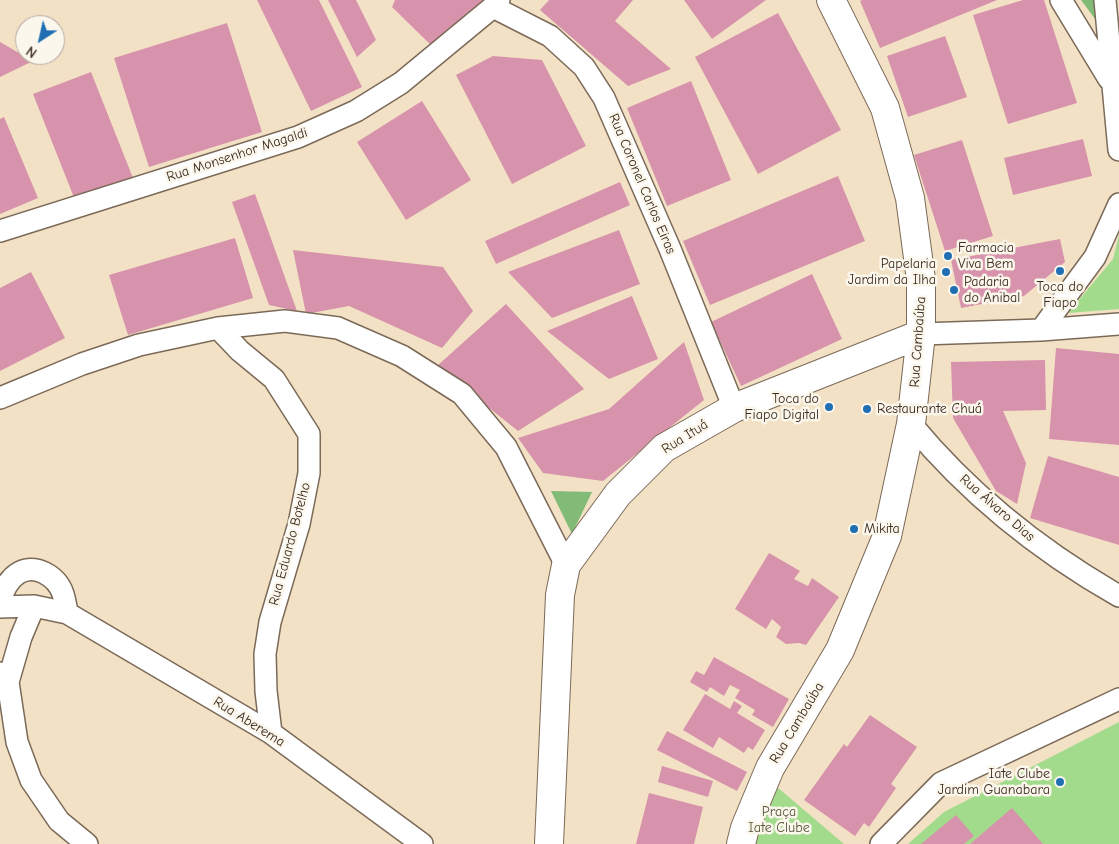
<!DOCTYPE html>
<html>
<head>
<meta charset="utf-8">
<style>
  body { margin:0 }
  #map { position:relative; width:1119px; height:844px; overflow:hidden; background:#f3e1c5; font-family:"Comic Neue",sans-serif }
  canvas { display:block }
  .north { position:absolute; left:15px; top:15px; width:50px; height:50px; box-sizing:border-box; background:#fbf7ec; border:1px solid #aea59a; border-radius:50%; rotate:215deg; font-size:14px; font-weight:700; line-height:20px; text-align:center; color:#3b2a1e }
  .north::after { content:''; display:block; margin:auto; width:18px; height:22px; background:#1f6fb2; clip-path:polygon(50% 0,100% 100%,50% 72%,0 100%) }
</style>
</head>
<body>
<div id="map">
<canvas width="1119" height="844"></canvas>
<div class="north">N</div>
</div>
<script>
const context = document.querySelector('canvas').getContext('2d');
context.lineJoin = 'round';
function fill(path, color) {
  context.fillStyle = color;
  context.fill(path, 'evenodd');
}
function strokePath(path, color, width, dash) {
  context.strokeStyle = color;
  context.lineWidth = width;
  context.lineCap = dash ? 'butt' : 'round';
  context.setLineDash(dash || []);
  context.stroke(path);
}
function drawText(font, color, halo, rows, align = 'center') {
  context.font = font + ' "Comic Neue",sans-serif';
  context.lineWidth = 5;
  context.setLineDash([]);
  context.textBaseline = 'middle';
  context.strokeStyle = halo;
  context.fillStyle = color;
  for (const [text, x, y, turn = 0] of rows) {
    context.save();
    context.translate(x, y);
    context.rotate((+turn || 0) * Math.PI / 180);
    context.textAlign = isNaN(turn) ? turn : align;
    if (halo) context.strokeText(text, 0, 0);
    context.fillText(text, 0, 0);
    context.restore();
  }
}
fill(new Path2D(`
  M1119,235V309L1068,313L1113,259Z
  M1119,722V844H908L944,812Z
  M777,787L844,844H748L760,796Z`), '#a3db8c');
fill(new Path2D(`
  M1081,0H1097L1098,23Z
  M551,491L592,492L572,534Z`), '#82bb78');
fill(new Path2D(`
  M257,0H319L362,87L311,111Z
  M328,0H356L376,40L357,57Z
  M395,0H485L436,50L392,7Z
  M549,0H633L615,21L671,69L628,86L540,10Z
  M684,0H766L712,39Z
  M862,0H997L880,48L860,1Z
  M1023,0H1044L1077,103L1008,124L973,15Z
  M778,13L841,130L758,174L695,57Z
  M227,23L262,132L149,167L114,58Z
  M945,36L967,97L908,117L887,56Z
  M0,42L33,61L0,77Z
  M493,56L542,60L586,146L512,184L456,75Z
  M91,72L133,178L75,200L33,94Z
  M691,81L731,180L667,206L627,108Z
  M422,101L471,180L406,220L357,142Z
  M4,117L38,198L0,214V119Z
  M1083,139L1092,176L1013,195L1004,158Z
  M962,140L993,236L945,251L914,155Z
  M838,176L865,241L710,305L683,241Z
  M620,182L630,205L496,264L485,241Z
  M255,194L297,311L269,305L232,202Z
  M619,230L640,284L552,318L508,272Z
  M235,238L253,298L128,335L109,275Z
  M1060,239L1065,262L1024,296L961,308L951,260Z
  M293,250L443,267L473,311L442,348L349,306L306,314Z
  M31,272L65,338L0,371V288Z
  M812,274L842,339L741,386L711,322Z
  M632,296L658,359L609,379L547,331Z
  M506,304L584,389L518,431L437,366Z
  M684,342L704,400L603,481L543,473L518,438L609,409Z
  M1056,348L1119,354V445L1049,439Z
  M1045,360L1046,410L1003,411L1026,463L1017,504L996,491L953,418L951,362Z
  M1048,456L1119,477V545L1030,518Z
  M769,553L800,571L794,579L808,586L812,578L839,597L806,645L799,643L786,644L776,637L781,627L772,619L766,629L735,609Z
  M714,657L789,699L773,727L752,715L755,710L735,698L740,690L730,685L724,696L710,687L707,692L690,682L696,671L704,675Z
  M705,694L730,709L734,701L742,706L737,713L765,730L753,750L748,747L744,753L719,737L713,748L683,730Z
  M870,715L917,747L891,784L896,788L869,827L864,823L855,836L804,800L844,744L847,747Z
  M667,731L747,772L737,791L657,750Z
  M662,766L713,781L708,797L658,782Z
  M649,793L703,807L694,844H636Z
  M1012,808L1043,844H970Z
  M956,815L974,836L964,844H921Z`), '#d793ab');
const street = new Path2D(`
  M1061,0L1109,79
  M1105,0L1119,150
  M493,7L550,36L584,67L604,98L670,249L734,408
  M0,231L298,137L356,111L401,83L493,7L499,0
  M218,328L240,351L274,379L309,434V473L299,524L270,622L265,654L266,691L271,733
  M1041,330L1095,257L1119,204
  M921,334L1041,330L1119,324
  M0,398L82,364L139,345L218,328L285,321L338,328L402,356L462,394L506,447L566,565
  M911,424C969,494 1040,551 1119,596
  M0,600C4,590 8,580 17,574C34,562 57,576 63,594C65,600 66,607 67,613
  M0,607L34,606L67,613L271,733L422,844
  M0,673L8,682L17,742L31,780L59,821L87,844
  M8,682L21,637L34,606
  M881,844L941,783L1119,699`);
const secondary = new Path2D(`
  M549,844L560,595L566,565L618,494L664,448L734,408L921,334
  M741,844L745,828L770,768L840,650L887,536L911,424L921,334V280L910,198L885,108L831,0`);
strokePath(street, '#7b6a58', 24);
strokePath(secondary, '#7b6a58', 30);
strokePath(street, '#fff', 21);
strokePath(secondary, '#fff', 28);
for (const [x, y, r, color] of [
  [948,256,5,"#1f6fb2"],
  [1060,271,5,"#1f6fb2"],
  [946,272,5,"#1f6fb2"],
  [954,290,5,"#1f6fb2"],
  [829,407,5,"#1f6fb2"],
  [867,409,5,"#1f6fb2"],
  [854,529,5,"#1f6fb2"],
  [1060,782,5,"#1f6fb2"]
]) {
  const dot = new Path2D();
  dot.arc(x, y, r, 0, 2 * Math.PI);
  context.fillStyle = color;
  context.fill(dot);
  strokePath(dot, '#fbf7ec', 2);
}
drawText('14px', '#3b2a1e', '#fbf7ec', [
  ["Rua Monsenhor Magaldi",237,155,-18],
  ["Rua Coronel Carlos Eiras",642,184,67],
  ["Rua Cambaúba",918,342,-86],
  ["Rua Ituá",685,437,-32],
  ["Rua Álvaro Dias",997,508,41],
  ["Rua Eduardo Botelho",290,544,-75],
  ["Rua Aberema",249,722,32],
  ["Rua Cambaúba",797,723,-59]
]);
drawText('14px', '#3b2a1e', '#fbf7ec', [
  ["Farmacia",958,248],
  ["Viva Bem",958,264],
  ["Papelaria",936,264,"right"],
  ["Jardim da Ilha",936,280,"right"],
  ["Padaria",964,282],
  ["do Anibal",964,298],
  ["Toca do",1060,287,"center"],
  ["Fiapo",1060,303,"center"],
  ["Toca do",819,399,"right"],
  ["Fiapo Digital",819,415,"right"],
  ["Restaurante Chuá",877,409],
  ["Mikita",864,529],
  ["Iate Clube",1050,774,"right"],
  ["Jardim Guanabara",1050,790,"right"]
], 'left');
drawText('14px', '#55563a', '#fbf7ec', [
  ["Praça",779,812],
  ["Iate Clube",779,828]
]);
</script>
</body>
</html>
